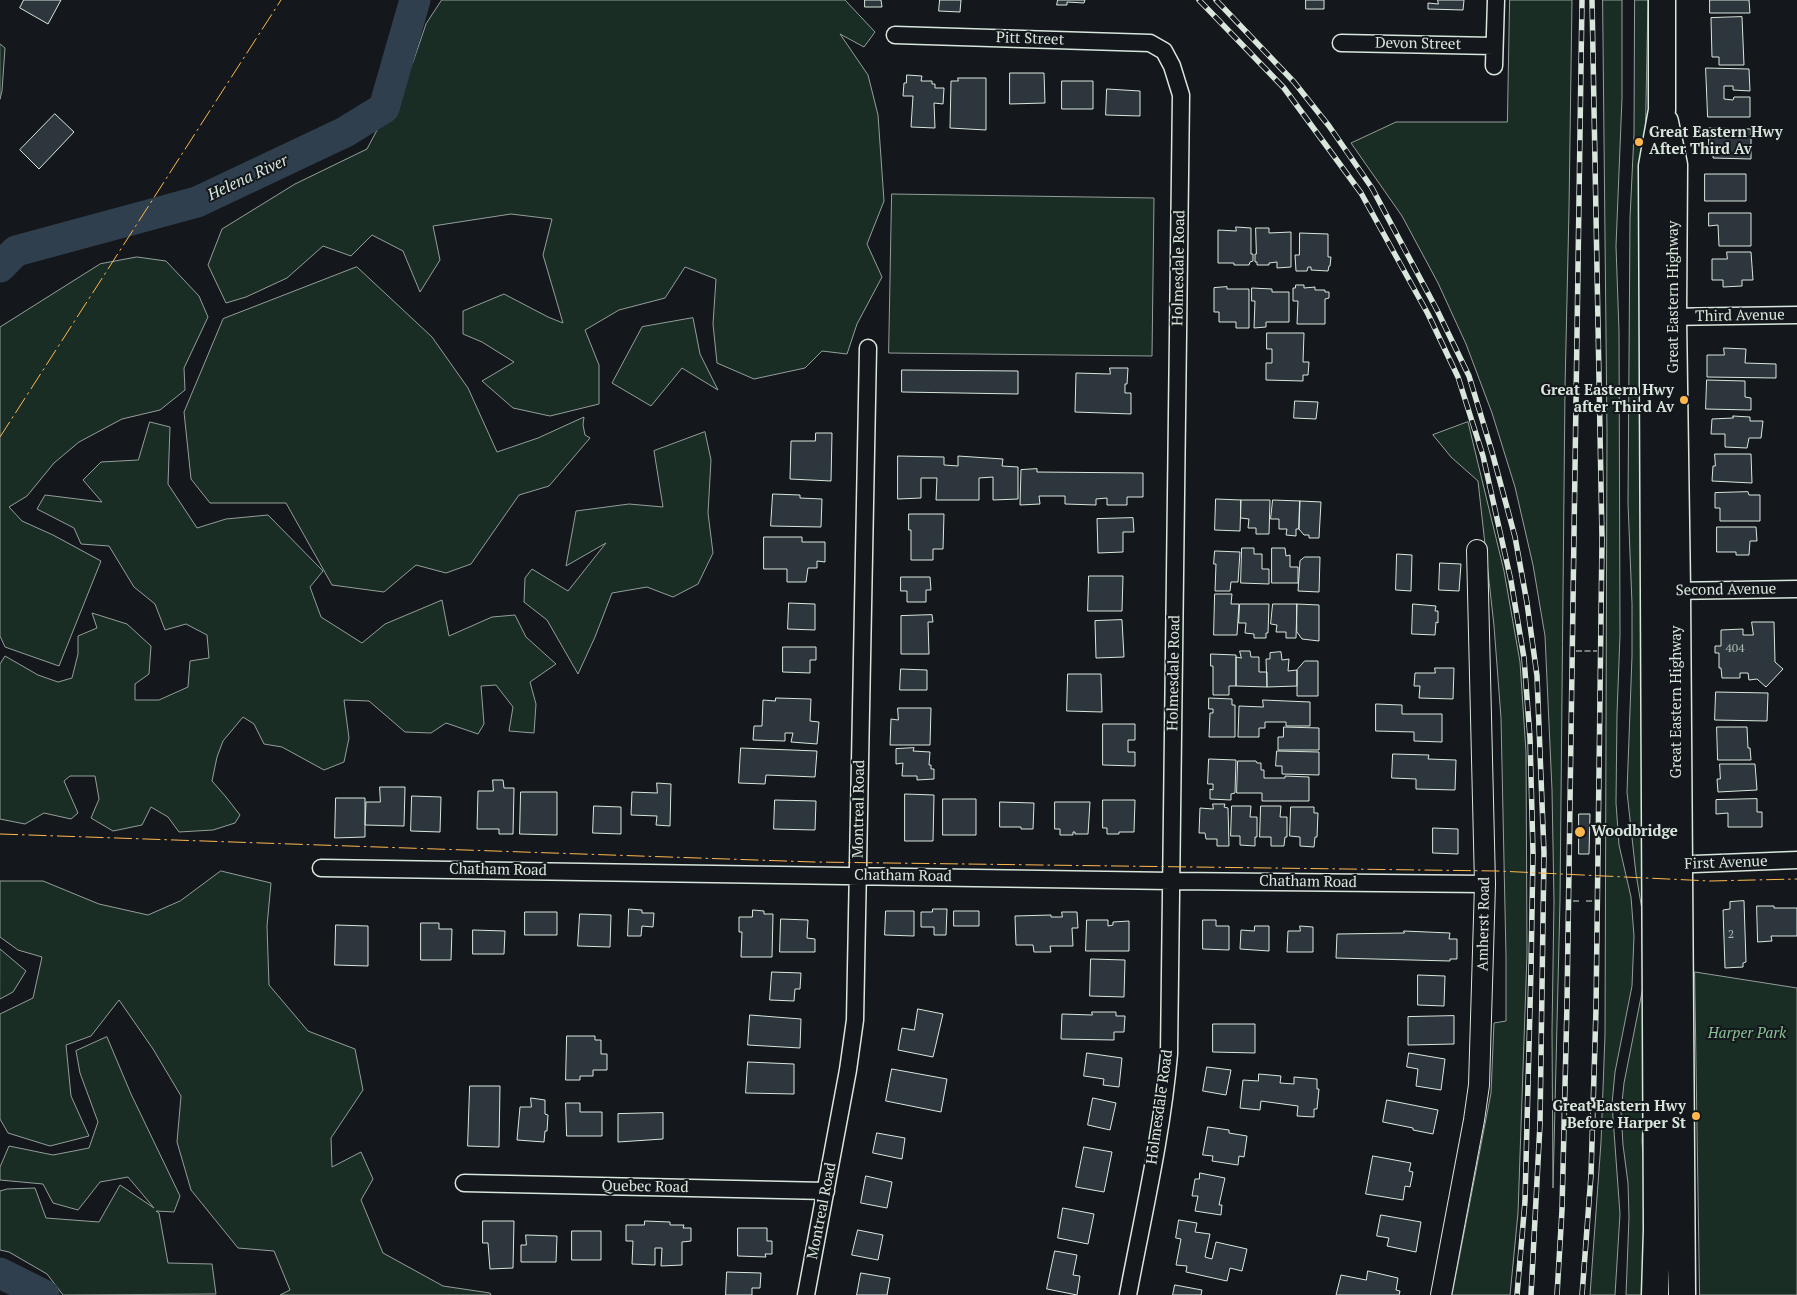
<!DOCTYPE html>
<html>
<head>
<meta charset="utf-8">
<style>
  body { margin:0 }
  canvas { display:block; background:#14181c }
</style>
</head>
<body>
<canvas width="1797" height="1295"></canvas>
<script>
const context = document.querySelector('canvas').getContext('2d');
context.lineJoin = 'round';
function fill(path, color) {
  context.fillStyle = color;
  context.fill(path, 'evenodd');
}
function strokePath(path, color, width, dash) {
  context.strokeStyle = color;
  context.lineWidth = width;
  context.lineCap = dash ? 'butt' : 'round';
  context.setLineDash(dash || []);
  context.stroke(path);
}
function drawText(font, color, halo, rows, align = 'center') {
  context.font = font + ' "PT Serif",serif';
  context.lineWidth = 4;
  context.setLineDash([]);
  context.textBaseline = 'middle';
  context.strokeStyle = halo;
  context.fillStyle = color;
  for (const [text, x, y, turn = 0] of rows) {
    context.save();
    context.translate(x, y);
    context.rotate((+turn || 0) * Math.PI / 180);
    context.textAlign = isNaN(turn) ? turn : align;
    if (halo) context.strokeText(text, 0, 0);
    context.fillText(text, 0, 0);
    context.restore();
  }
}
const green = new Path2D(`
  M442,0H845L875,32L864,47L840,34L868,75L878,115L884,201L867,244L882,277L857,324L847,354L822,351L805,368L754,379L717,363L713,324L716,279L685,267L665,298L619,310L585,330L599,365V404L550,416L513,408L482,381L514,362L482,342L463,334V311L504,294L548,317L563,323L543,255L552,219L511,214L433,226L440,260L420,292L403,251L372,235L351,256L323,246L287,278L246,297L226,303L208,265L222,229L295,184L367,149L413,62L426,24Z
  M1510,0H1572L1569,209L1565,388L1560,901L1553,1188L1552,1031L1554,901L1552,790L1545,636L1533,565L1515,487L1492,413L1466,344L1438,283L1402,216L1351,143L1396,122H1507Z
  M1603,0H1622V98L1616,246L1619,331L1620,635L1617,714L1616,803L1619,845L1631,897L1634,936L1632,986L1615,1072L1612,1104L1620,1214L1615,1295H1590L1601,1142L1605,1035L1607,433Z
  M1635,0H1648L1645,154L1644,1094L1642,1141L1648,1224L1645,1295H1626L1629,1217L1628,1183L1623,1145L1621,1112L1624,1083L1643,987L1644,960L1642,910L1636,874L1627,792L1632,656V604L1628,503L1630,218L1634,134Z
  M0,44L5,48L2,91L0,99Z
  M892,194L1154,198L1152,356L889,353Z
  M137,257L166,261L199,296L208,317L184,368L185,390L160,410L122,419L79,442L54,463L27,496L9,507L22,521L53,535L101,561L59,666L5,647L0,636V327L100,264Z
  M357,267L432,337L468,388L497,452L538,438L584,417L583,425L585,435L590,438L549,486L519,495L471,564L446,573L416,565L384,592L332,585L286,503H210L191,479L184,412L223,319Z
  M693,318L700,354L718,390L682,368L651,406L612,383L642,327Z
  M150,422L170,427L168,484L197,528L226,519L268,515L323,571L310,587L321,617L362,643L385,624L442,600L449,636L492,617L515,615L526,637L556,664L530,682L536,704L534,733L509,731L513,707L496,685L481,686L484,724L478,734L446,723L431,733L405,732L369,701L344,700L349,738L344,762L324,770L282,747L264,744L254,724L243,717L223,741L217,757L212,781L226,797L240,815L235,823L213,830L179,832L168,817L151,807L142,825L113,831L91,818L99,799L95,776H70L64,781L78,813L71,819L44,813L25,824L0,819V664L5,656L38,675L58,682L72,678L78,654V636L97,628L92,613L127,624L151,646L149,674L135,684V700H159L188,687L190,661L209,658L207,635L186,624L165,630L155,604L134,587L109,546L81,544L74,528L37,509L45,495L102,502L83,480L101,462L138,460Z
  M1468,422L1504,571L1520,662L1526,752L1527,954L1518,1213L1510,1295H1452L1491,1093L1494,1023L1506,1021V957L1501,718L1494,626L1478,481L1451,457L1433,435Z
  M705,432L711,460L708,513L713,553L698,584L673,597L647,587L612,593L595,637L578,674L547,620L524,602L525,578L532,569L568,591L606,543L566,566L576,511L629,504L663,507L654,451Z
  M221,871L271,883L267,926L269,985L308,1031L355,1049L363,1090L331,1138L332,1167L361,1152L373,1179L361,1200L383,1253L443,1286L490,1293L491,1295H280L290,1290L274,1251L238,1248L191,1190L177,1142L181,1096L153,1049L119,1000L91,1036L66,1045L71,1096L89,1136L50,1146L8,1133L0,1119V1014L33,998L42,957L18,950L0,937V881H43L99,904L148,915L180,901Z
  M0,949L26,971L13,992L0,999Z
  M1695,972L1797,988V1295H1700Z
  M107,1037L131,1094L180,1196L174,1212L156,1211L159,1213L168,1263L212,1264L216,1294L63,1295L47,1274L9,1252L0,1250V1191L7,1189L35,1188L46,1218L99,1222L120,1185L154,1208L128,1177L100,1182L78,1210L53,1203L43,1184L0,1180V1167L9,1146L53,1155L89,1148L98,1122L80,1073L76,1051Z`);
fill(green, '#1a2d24');
strokePath(green, '#939e99', 1);
strokePath(new Path2D(`
  M0,267L16,251L197,202L345,132L384,108L415,0
  M0,1273L44,1295`), '#2f3f4d', 31);
const building = new Path2D(`
  M24,0H61L48,24L20,8Z
  M865,0H881L882,7H865Z
  M940,0H961L960,12L939,11Z
  M1058,0H1085L1084,3L1067,2V5H1057Z
  M1306,0H1324V9H1306Z
  M1438,0H1464L1463,10L1428,9V3L1438,4Z
  M1710,0H1749L1750,13H1710Z
  M1742,17L1744,65H1719V57H1712L1711,18Z
  M1706,68L1749,69L1750,91L1733,90V86H1724V99L1733,100L1734,97H1750V117H1708Z
  M1010,73H1044L1045,103L1010,104Z
  M907,75L922,76L921,81H932V84H935V88H944L943,104L934,103L935,128L911,127L913,96H903L904,83H906Z
  M958,78H986V130L950,128L951,81H958Z
  M1062,81H1093V109H1062Z
  M1107,89L1140,91V116L1106,115Z
  M55,114L74,132L39,169L20,150Z
  M1709,128L1751,129V159L1713,158L1714,146H1709Z
  M1705,174H1746V201H1705Z
  M1709,213H1751V246H1719L1718,225L1709,226Z
  M1236,227L1251,228V254H1253V261L1250,262L1249,265H1234V263H1218V230L1236,231Z
  M1256,228H1269V233L1291,232V267L1277,268V262L1269,263V265H1257V262H1255V254H1256Z
  M1300,233L1328,234V257H1331L1330,266H1329L1328,271L1311,270V267H1308L1307,271H1296L1295,255H1299Z
  M1727,252H1751L1753,280H1742V286L1723,287V280H1712V259H1727Z
  M1296,285H1304V288L1315,287V290H1325V292H1329V298L1325,299V324H1297L1298,301H1293V288H1295Z
  M1227,287V289H1249V328H1236V322H1219V312H1214V288Z
  M1252,288L1272,289V292H1289V322H1266V327L1254,328L1255,301H1252Z
  M1267,333H1304L1303,362H1309L1308,375H1303V381L1266,380V363H1272V349H1267Z
  M1724,348L1746,349L1745,363L1776,364V378L1707,377V355H1724Z
  M1110,368H1128L1127,384H1125V393H1131V414L1075,412L1076,373L1110,374Z
  M902,370L1018,371V394L902,392Z
  M1707,380L1745,381V397L1751,398V410L1706,409Z
  M1295,401L1318,402L1316,419L1294,418Z
  M1733,416L1750,417V421H1763L1761,438H1749L1747,448L1725,447V434H1711L1712,419L1733,418Z
  M816,433H832L831,481L790,479L791,441H815Z
  M1715,454H1751L1752,483L1712,481L1713,466H1715Z
  M898,456L944,457V465L958,466V456L1003,459L1002,466L1018,467V499L993,500V477L979,478V500H936L937,478H921V498L898,499Z
  M1037,469V472L1143,473V497H1127V505H1107V498L1096,499V505L1065,504V496H1039L1040,504L1020,505L1021,470Z
  M1748,492L1749,495H1760V521H1720V508H1715V493Z
  M773,494L800,495V498L822,499L821,527L771,526Z
  M1216,499L1241,500L1240,531L1215,530Z
  M1241,500H1270L1269,534H1256V528H1248L1249,519L1241,518Z
  M1273,500L1300,501L1299,529H1296V536L1286,535L1287,529H1279V519H1271Z
  M1300,501L1321,502L1319,538H1309V535H1304L1299,529Z
  M909,514H944L943,549H933V560H911V530H909Z
  M1133,518L1134,532H1123V552L1098,553L1097,519Z
  M1717,527H1756L1757,541H1750L1749,555H1736V552H1717Z
  M764,537H802V542H825V562L817,561V568H808L806,582H787V569H764Z
  M1242,548H1254V554H1262V569H1269V584L1241,583Z
  M1272,548H1285L1286,556L1290,555V567H1298V583H1272Z
  M1215,551L1240,552L1238,582H1231L1230,591H1215L1216,564H1214Z
  M1397,554L1412,555L1411,591L1396,590Z
  M1305,557H1320L1319,592L1298,591L1300,561Z
  M1440,563L1461,564L1459,591L1439,590Z
  M1089,576H1123L1122,611H1088Z
  M901,577H930L931,590H926V602H907V591H901Z
  M1215,594H1232L1231,604H1239L1237,635H1214Z
  M789,603L815,604V630L788,629Z
  M1240,604H1269L1268,633H1266V638H1254V634L1245,633L1246,623H1239Z
  M1273,604H1297L1296,638H1286V632H1276L1277,625L1271,624Z
  M1297,604L1319,605V641L1302,639L1297,632Z
  M1413,604L1436,606L1435,611H1438V623L1436,622L1435,635L1412,634Z
  M932,615L933,622H928L929,654H901V616Z
  M1122,620L1124,657L1096,658L1095,621Z
  M1752,622H1774L1775,662L1783,669L1766,687L1757,679L1749,680L1748,673H1740V678H1722L1721,668H1719V653H1715V646H1721V630L1743,629V635H1753Z
  M783,647H816V660H810V673L783,672Z
  M1240,651H1250L1251,657H1259V672H1267V687L1236,686V657L1241,658Z
  M1281,652L1282,660L1289,659L1288,671L1297,670V686L1267,687L1266,659H1270V653Z
  M1211,654L1236,655V686H1229V695H1213V666H1211Z
  M1305,661H1318V696H1297V670Z
  M1435,668H1454L1453,699L1419,698L1420,686H1414L1415,673H1435Z
  M901,669L927,670V690H900Z
  M1068,674H1101L1102,712L1067,711Z
  M1716,692L1768,693L1767,721L1715,720Z
  M776,698L811,699L810,721L819,722L817,744L791,742L793,733H785V741L753,740L754,726H762L763,700L775,701Z
  M1209,698L1232,699V705H1235V737H1209L1210,713H1213V709H1209Z
  M1263,700L1310,702V726H1286V722H1265V728H1259V737H1238L1239,706L1263,707Z
  M1376,704L1402,705V714H1442V742L1414,741V732L1376,731Z
  M898,708H931L930,745H890L891,719L898,720Z
  M1103,724H1135V740H1128V752H1135V766L1103,765Z
  M1284,727L1319,728V750H1278V737H1283Z
  M1717,727H1747L1748,748H1750L1751,760H1718Z
  M741,748L817,751L815,777L766,775L765,784L739,783Z
  M914,748L913,751L930,752L929,765H931V769H934V779L917,780V776H902L903,763L896,764V749Z
  M1277,751L1319,752V775L1282,774V766H1276Z
  M1393,754L1429,755L1428,759L1456,760L1455,790L1416,789V779L1392,778Z
  M1209,759L1236,760L1235,793L1231,794V800L1210,799V789L1213,790V784H1208Z
  M1238,761H1256L1257,763H1261V770H1264V778H1285V776L1309,777V801H1262V793H1237Z
  M1720,764H1755L1757,790L1718,792L1717,779H1720Z
  M493,780H503L504,788H514L513,834H499V829H477L478,791H493Z
  M657,783L671,784L670,826L656,825L657,816L631,815L632,792L657,793Z
  M380,787H405L404,826L365,825L366,802H380Z
  M521,792H557V835L520,834Z
  M905,794L934,795L933,841H905Z
  M412,796L441,797L440,832L411,831Z
  M336,798H365V837L335,838Z
  M943,799H976V835H943Z
  M1757,799V812H1762V827H1728V813L1716,814V800Z
  M775,800L816,801L815,830L774,829Z
  M1103,800H1135L1134,832H1119V834H1107V828H1103Z
  M1000,802L1034,803L1033,829H1021V827H1000Z
  M1055,802H1090L1088,834H1075V832H1073V835H1060V829H1055Z
  M1213,804H1225L1224,807L1228,808L1229,846H1217V839H1206L1205,833H1199L1200,808L1213,809Z
  M594,806L621,807V834L593,833Z
  M1232,806H1251L1250,817H1257V837H1255V846L1240,845V836H1231Z
  M1261,806H1281L1280,817H1287V837H1285L1284,846H1271V837H1260Z
  M1291,807H1314V813H1318L1317,837H1315L1314,847L1300,846V837L1290,836Z
  M1579,814H1590L1589,854H1579Z
  M1433,828L1458,829V854L1433,853Z
  M1744,901L1746,962L1743,963V967L1725,968L1723,910L1730,909V902Z
  M1757,906H1774V908H1797V936H1771L1772,941L1758,942Z
  M629,909L642,910V913H654L653,927L642,926L641,936H628Z
  M933,909H947L946,935H934V927H921V912H932Z
  M753,910L764,911V914H773L772,957H741L742,932H739V917H752Z
  M886,911H914V936L885,935Z
  M954,911H979V926H954Z
  M525,912H557V935H525Z
  M1062,912H1077L1078,928H1072L1073,946H1050L1051,952H1034L1033,945H1016L1015,916L1051,915V917H1062Z
  M580,914L611,915L610,947L578,946Z
  M781,919L808,920L807,938L815,939V952H780Z
  M1087,920H1108V926L1113,925V922L1129,921V951H1086Z
  M1203,920H1216V926H1229V950L1203,949Z
  M421,923H439V929H452L451,960H421Z
  M336,925L368,926V966L335,965Z
  M1255,926H1269V951L1240,949L1241,930L1254,931Z
  M1300,926L1313,927V952H1287L1288,931H1300Z
  M473,930L505,931L504,954H473Z
  M1404,931L1450,933L1449,939H1457V959H1450V961L1336,958L1337,934L1404,933Z
  M1091,959L1125,960L1124,997L1090,996Z
  M772,972L801,973L800,989H795L794,1001L770,1000Z
  M1418,975L1445,976L1444,1006L1418,1005Z
  M918,1009L943,1014L933,1057L898,1050L902,1028L914,1030Z
  M1092,1012H1116V1016H1125L1124,1032H1114V1040L1061,1039L1062,1014L1092,1015Z
  M750,1015L801,1019L800,1048L748,1045Z
  M1454,1016V1044L1408,1045V1017Z
  M1213,1024H1255V1053L1213,1052Z
  M567,1036H595V1040H601V1054H607V1070H593V1076H580V1080H566Z
  M1087,1053L1122,1058L1119,1087L1103,1085L1104,1079L1084,1076Z
  M1409,1053L1445,1059L1441,1090L1416,1086L1418,1069L1407,1067Z
  M748,1062L794,1064V1094L746,1093Z
  M1207,1067L1231,1070L1226,1095L1203,1091Z
  M892,1069L947,1079L941,1112L886,1101Z
  M1259,1074L1281,1076L1280,1083L1294,1084V1077L1317,1079V1089H1319L1317,1109H1314V1117L1297,1116L1298,1106L1261,1101L1260,1110L1240,1108L1243,1080L1258,1081Z
  M470,1086H500L499,1147L468,1146Z
  M531,1098L545,1100V1114L548,1115L547,1131H545L544,1142L517,1140L520,1107H531Z
  M1093,1098L1116,1103L1110,1130L1088,1125Z
  M1387,1100L1438,1110L1433,1134L1413,1130V1128L1383,1122Z
  M566,1103H580V1112H602V1136H567Z
  M663,1113V1139L618,1142V1114Z
  M1208,1127L1229,1130V1133L1247,1136L1244,1157L1239,1156L1238,1165L1212,1161L1213,1156L1203,1155Z
  M877,1133L905,1138L902,1159L873,1153Z
  M1084,1147L1112,1152L1104,1192L1076,1187Z
  M1373,1156L1411,1163L1409,1171L1413,1172L1410,1187L1405,1186L1403,1200L1366,1194Z
  M1200,1173L1225,1178L1219,1205H1222L1221,1215L1195,1211L1198,1196H1192L1195,1179H1199Z
  M866,1176L892,1182L887,1208L861,1203Z
  M1063,1208L1094,1214L1088,1244L1058,1238Z
  M1381,1215L1421,1222L1416,1252L1387,1246L1389,1238L1377,1236Z
  M1179,1220L1197,1223L1195,1232L1210,1234L1205,1257L1212,1259L1216,1242L1247,1249L1242,1271L1230,1268L1227,1281L1186,1272L1187,1266L1176,1265L1181,1239L1176,1238Z
  M483,1221H514L513,1268L490,1269L488,1243H483Z
  M645,1221L670,1222V1225H684L683,1228H691V1241L682,1242V1265L661,1266L662,1248H655V1265L632,1264L633,1241H626V1225H644Z
  M738,1228H767V1241H772V1254H765L766,1257L738,1256Z
  M858,1230L883,1235L878,1260L852,1255Z
  M572,1231H601V1260H572Z
  M526,1235L557,1236L556,1262H521V1245H526Z
  M1055,1251L1077,1255L1073,1275L1080,1276L1077,1295L1047,1289Z
  M1368,1271L1398,1278L1396,1290L1400,1291L1399,1295H1336L1341,1275L1366,1280Z
  M727,1272L761,1273L760,1288H752V1295H726Z
  M861,1273L890,1278L887,1295H857Z
  M1175,1285L1202,1290L1201,1295H1173Z`);
fill(building, '#2c363c');
strokePath(building, '#d8e6dc', 1);
const minor = new Path2D(`
  M895,35L1150,43L1164,51L1172,66L1181,95L1169,1054C1162,1135 1143,1215 1128,1295
  M1341,43L1494,46
  M1494,66L1496,0
  M1664,317L1797,315
  M1669,591L1797,589
  M1669,865L1797,860
  M321,868L1171,881L1485,884
  M464,1183L826,1191
  M806,1295L848,1070L855,1020L868,348`);
const tertiary = new Path2D(`
  M1441,1295L1474,1120L1479,1085L1485,884L1477,550`);
const trunk = new Path2D(`
  M1665,122L1674,165L1673,317L1677,591L1682,1295
  M1655,1295L1657,1230L1652,166L1662,110V0`);
strokePath(minor, '#d8e6dc', 19);
strokePath(tertiary, '#d8e6dc', 22);
strokePath(trunk, '#d8e6dc', 29);
strokePath(minor, '#14181c', 16);
strokePath(tertiary, '#14181c', 20);
strokePath(trunk, '#14181c', 26);
const rail = new Path2D(`
  M1199,0L1284,88L1361,193L1428,314L1458,377L1483,456L1511,581L1524,658L1530,738L1533,853L1531,969L1525,1201L1517,1295
  M1216,0L1294,82L1329,126L1372,188L1437,310L1469,376L1492,452L1515,537L1527,603L1537,676L1544,853L1540,1124L1531,1295
  M1557,1295L1562,1210L1567,1004L1582,0
  M1582,1295L1591,1175L1596,1009L1602,539L1592,0`);
strokePath(rail, '#d8e6dc', 5.5);
strokePath(rail, '#14181c', 4, [11]);
strokePath(new Path2D(`
  M1576,651H1597
  M1573,901H1579
  M1586,901H1592`), '#d8e6dc', 1, [6, 2.5]);
strokePath(new Path2D(`
  M0,437L281,0
  M0,834L814,862L1498,871L1710,881L1797,879`), '#ffb74d', 1, [18, 4, 2.5, 4]);
for (const [x, y, r, color] of [
  [1639,142,5,"#ffb74d"],
  [1684,400,5,"#ffb74d"],
  [1580,832,6,"#ffb74d"],
  [1696,1116,5,"#ffb74d"]
]) {
  const dot = new Path2D();
  dot.arc(x, y, r, 0, 2 * Math.PI);
  context.fillStyle = color;
  context.fill(dot);
  strokePath(dot, '#14181c', 2);
}
drawText('12px', '#adbab4', null, [
  ["404",1735,649],
  ["2",1731,935]
]);
drawText('15px', '#d8e6dc', '#14181c', [
  ["Pitt Street",1030,39,2],
  ["Devon Street",1418,44,1],
  ["Holmesdale Road",1179,268,-89],
  ["Great Eastern Highway",1674,297,-90],
  ["Third Avenue",1740,316,-1],
  ["Second Avenue",1726,590,-1],
  ["Holmesdale Road",1174,673,-89],
  ["Great Eastern Highway",1677,702,-90],
  ["Montreal Road",859,809,-89],
  ["First Avenue",1726,863,-2],
  ["Chatham Road",498,870,1],
  ["Chatham Road",903,876,1],
  ["Chatham Road",1308,882,1],
  ["Amherst Road",1484,924,-89],
  ["Holmesdale Road",1160,1107,-82],
  ["Quebec Road",645,1187,1],
  ["Montreal Road",822,1211,-79]
]);
drawText('bold 15px', '#d8e6dc', '#14181c', [
  ["Great Eastern Hwy",1649,133],
  ["After Third Av",1649,150],
  ["Great Eastern Hwy",1674,391,"right"],
  ["after Third Av",1674,408,"right"],
  ["Woodbridge",1591,832],
  ["Great Eastern Hwy",1686,1107,"right"],
  ["Before Harper St",1686,1124,"right"]
], 'left');
drawText('italic 15px', '#8ac095', '#14181c', [
  ["Harper Park",1747,1034]
]);
drawText('italic 16px', '#d8e6dc', '#14181c', [
  ["Helena River",248,178,-25]
]);
</script>
</body>
</html>
